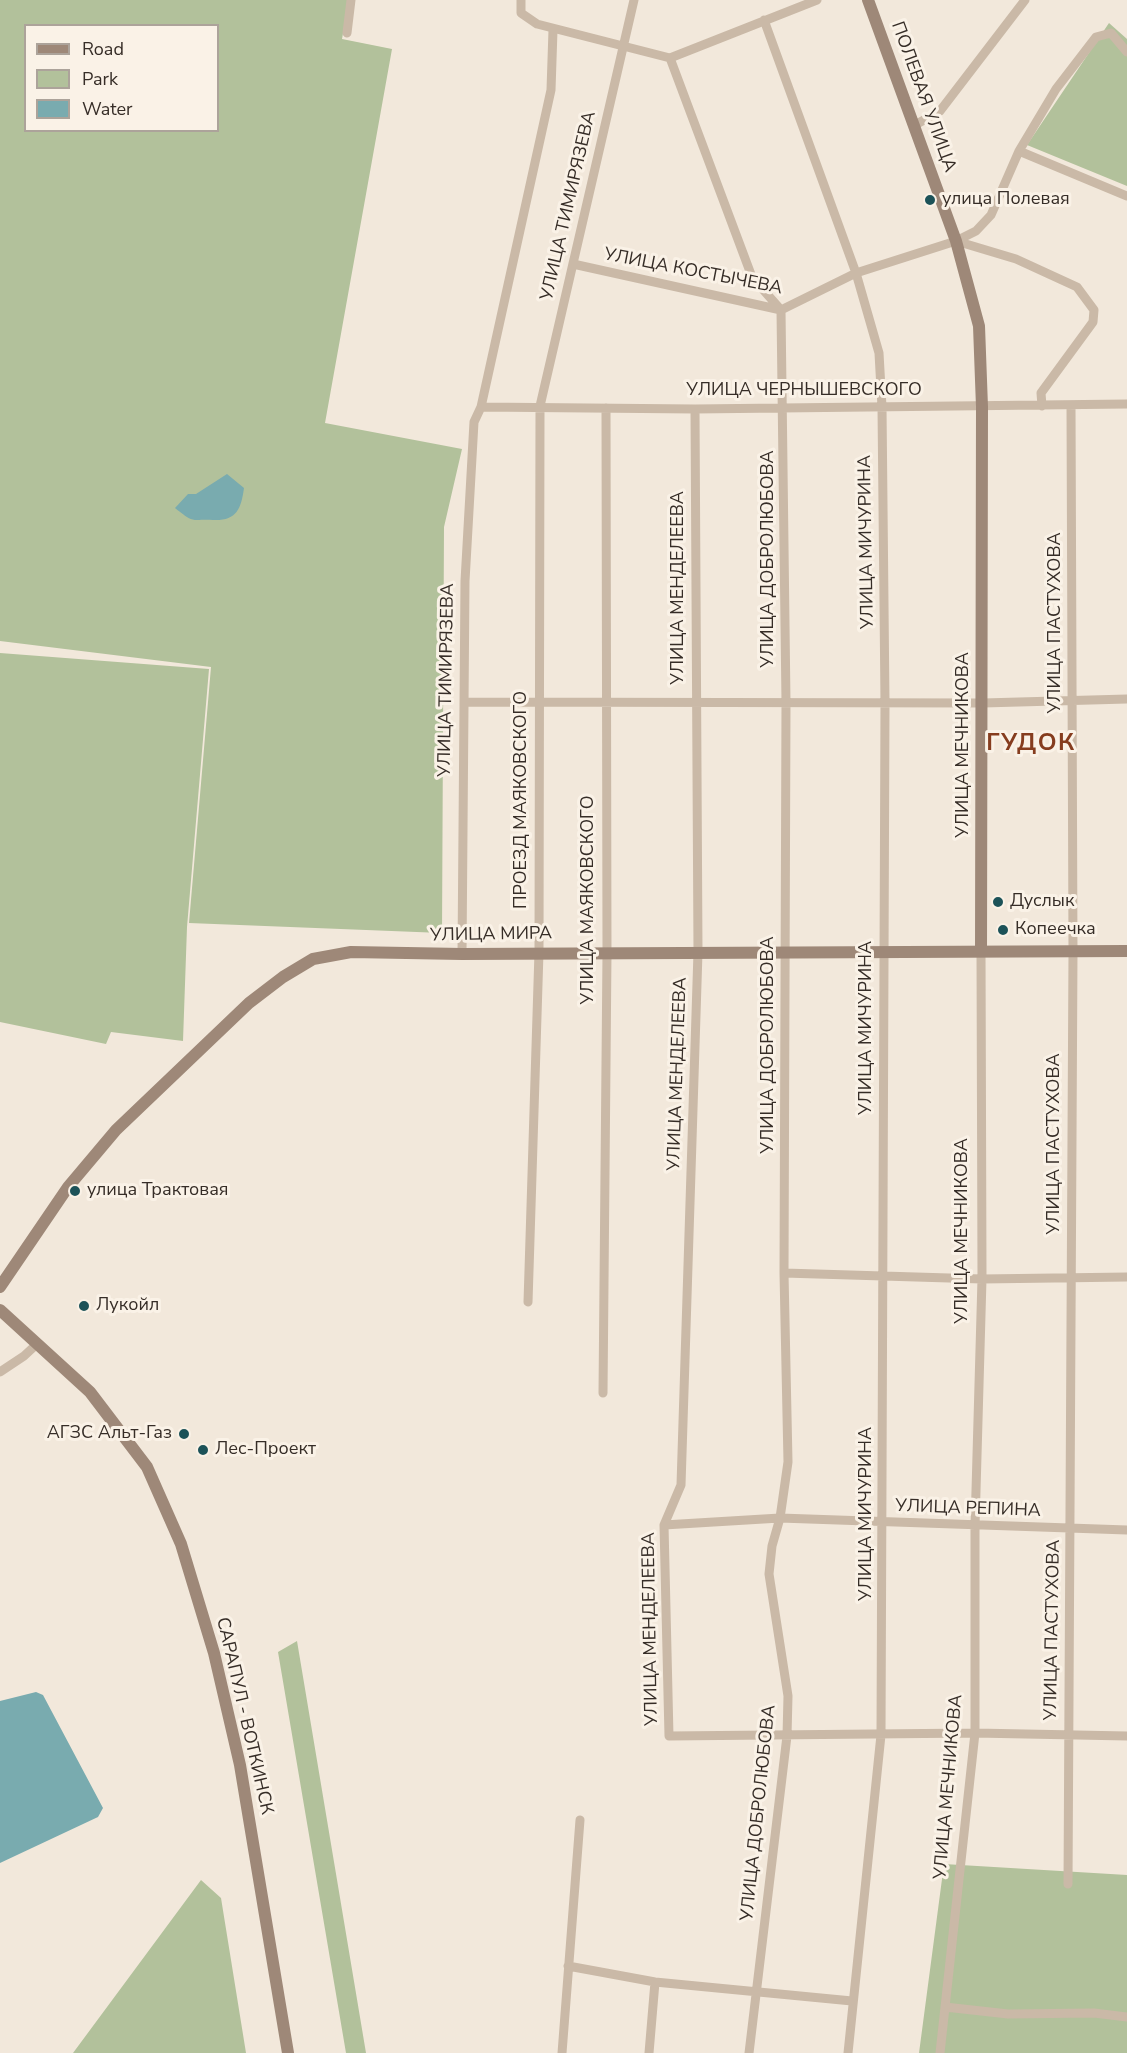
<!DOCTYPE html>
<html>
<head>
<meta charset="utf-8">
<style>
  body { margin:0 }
  #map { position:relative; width:1127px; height:2053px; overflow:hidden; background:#f2e8db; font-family:"Nunito Sans",sans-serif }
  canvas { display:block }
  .legend { position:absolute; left:24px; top:24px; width:195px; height:108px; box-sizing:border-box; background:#faf2e7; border:2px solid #aca39a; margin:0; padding:8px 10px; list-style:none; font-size:18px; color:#362d27 }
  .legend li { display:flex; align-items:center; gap:12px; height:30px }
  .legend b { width:30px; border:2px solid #aca39a }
</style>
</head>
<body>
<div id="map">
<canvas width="1127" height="2053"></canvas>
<ul class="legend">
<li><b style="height:8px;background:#9e8878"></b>Road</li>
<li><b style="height:16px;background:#b2c19b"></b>Park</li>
<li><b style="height:16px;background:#79abaf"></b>Water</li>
</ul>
</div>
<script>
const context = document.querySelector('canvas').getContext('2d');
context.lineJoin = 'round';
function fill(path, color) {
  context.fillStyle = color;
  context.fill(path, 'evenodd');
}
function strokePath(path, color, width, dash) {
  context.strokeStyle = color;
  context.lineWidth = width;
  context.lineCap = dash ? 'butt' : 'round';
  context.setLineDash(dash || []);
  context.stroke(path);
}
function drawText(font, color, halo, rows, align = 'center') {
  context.font = font + ' "Nunito Sans",sans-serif';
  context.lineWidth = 6;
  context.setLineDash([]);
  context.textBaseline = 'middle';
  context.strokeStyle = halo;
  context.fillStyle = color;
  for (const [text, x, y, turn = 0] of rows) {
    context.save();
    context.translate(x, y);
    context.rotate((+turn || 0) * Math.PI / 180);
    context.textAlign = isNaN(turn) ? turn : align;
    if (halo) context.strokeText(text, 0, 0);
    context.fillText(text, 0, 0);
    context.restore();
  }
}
fill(new Path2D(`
  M0,0H349L342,39L392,49L325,423L462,449L444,527L442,933L189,923L211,667L0,641ZM26,26H218V130H26Z
  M1109,23L1127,39V186L1027,145Z
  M0,653L209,669L187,927L183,1041L111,1032L106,1044L0,1022Z
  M297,1641L366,2053H346L278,1652Z
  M944,1864L1127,1875V2053H919Z
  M201,1880L221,1898L246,2053H73Z`), '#b2c19b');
fill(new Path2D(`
  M227,474L244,488C241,510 236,521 213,520C190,519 195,524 175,508L188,494H196Z
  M36,1692L43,1695L103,1808L98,1817L0,1863V1701Z`), '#79abaf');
strokePath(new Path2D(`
  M521,0V13L537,24L670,58L817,0
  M764,20L856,273L879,353L882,407L885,703L881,1735L848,2053
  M347,33L351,0
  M670,58L752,277L781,310L786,702L784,1273L788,1462L780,1518L772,1546L769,1574L788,1696L787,1736L749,2053
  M915,125L940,111L1025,0
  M1019,151L1127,196
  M956,241L1016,259L1077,287L1094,310L1093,322L1041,393L1042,406
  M573,264L781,310L856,273L956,241L976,231L991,215L1019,151L1056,89L1096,37L1111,33L1127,52
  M481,407L695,409L1127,404
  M695,409L698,952L681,1485L664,1525L669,1736L975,1733L1127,1736
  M466,702L983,703L1127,699
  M462,954L465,581L474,422L481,407L551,90L553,30
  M784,1273L982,1279L1127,1277
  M528,1302L539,952L540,406L634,0
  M0,1372L24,1356L38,1343
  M603,1393L607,953L606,408
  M664,1525L780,1518L1127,1530
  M1068,1884L1073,951L1071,405
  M568,1966L655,1982L852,2001
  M945,2007L1008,2014L1094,2013L1127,2017
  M562,2053L580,1820
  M649,2053L655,1982
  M940,2053L975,1733V1526L982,1279L981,950`), '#cab9a7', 9);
strokePath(new Path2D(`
  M868,0L956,241L979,326L982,407L981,950
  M0,1287L68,1187L116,1130L249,1003L283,977L313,959L351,952L462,954L1127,951
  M0,1310L90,1392L147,1467L181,1544L214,1653L240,1765L288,2053`), '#9e8878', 12);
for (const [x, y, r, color] of [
  [930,200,6,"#1c5258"],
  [998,902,6,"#1c5258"],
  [1003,930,6,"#1c5258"],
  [75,1191,6,"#1c5258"],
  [84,1306,6,"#1c5258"],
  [184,1434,6,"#1c5258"],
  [203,1450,6,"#1c5258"]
]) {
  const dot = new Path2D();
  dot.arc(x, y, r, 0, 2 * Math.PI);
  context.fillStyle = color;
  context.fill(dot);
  strokePath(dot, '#faf2e7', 2);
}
drawText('18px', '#362d27', '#faf2e7', [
  ["ПОЛЕВАЯ УЛИЦА",923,97,70],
  ["УЛИЦА ТИМИРЯЗЕВА",569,206,-77],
  ["УЛИЦА КОСТЫЧЕВА",693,272,11],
  ["УЛИЦА ЧЕРНЫШЕВСКОГО",804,391],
  ["УЛИЦА МИЧУРИНА",867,542,-91],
  ["УЛИЦА ДОБРОЛЮБОВА",769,559,-90],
  ["УЛИЦА МЕНДЕЛЕЕВА",679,588,-90],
  ["УЛИЦА ПАСТУХОВА",1056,623,-90],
  ["УЛИЦА ТИМИРЯЗЕВА",447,680,-89],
  ["УЛИЦА МЕЧНИКОВА",964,745,-90],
  ["ПРОЕЗД МАЯКОВСКОГО",522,800,-90],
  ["УЛИЦА МАЯКОВСКОГО",589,900,-90],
  ["УЛИЦА МИРА",491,935,-1],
  ["УЛИЦА МИЧУРИНА",867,1028,-90],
  ["УЛИЦА ДОБРОЛЮБОВА",769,1045,-90],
  ["УЛИЦА МЕНДЕЛЕЕВА",678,1074,-88],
  ["УЛИЦА ПАСТУХОВА",1055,1144,-90],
  ["УЛИЦА МЕЧНИКОВА",963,1231,-90],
  ["УЛИЦА РЕПИНА",968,1509,2],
  ["УЛИЦА МИЧУРИНА",867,1514,-90],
  ["УЛИЦА МЕНДЕЛЕЕВА",651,1629,-91],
  ["УЛИЦА ПАСТУХОВА",1053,1630,-89],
  ["САРАПУЛ - ВОТКИНСК",244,1716,77],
  ["УЛИЦА МЕЧНИКОВА",949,1787,-85],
  ["УЛИЦА ДОБРОЛЮБОВА",759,1813,-84]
]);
drawText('18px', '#362d27', '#faf2e7', [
  ["улица Полевая",942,200],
  ["Дуслык",1010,902],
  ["Копеечка",1015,930],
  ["улица Трактовая",87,1191],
  ["Лукойл",96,1306],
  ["АГЗС Альт-Газ",172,1434,"right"],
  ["Лес-Проект",215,1450]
], 'left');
context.letterSpacing = '1.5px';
drawText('bold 24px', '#863d1f', '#faf2e7', [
  ["ГУДОК",1031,744]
]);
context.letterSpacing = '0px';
</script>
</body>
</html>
